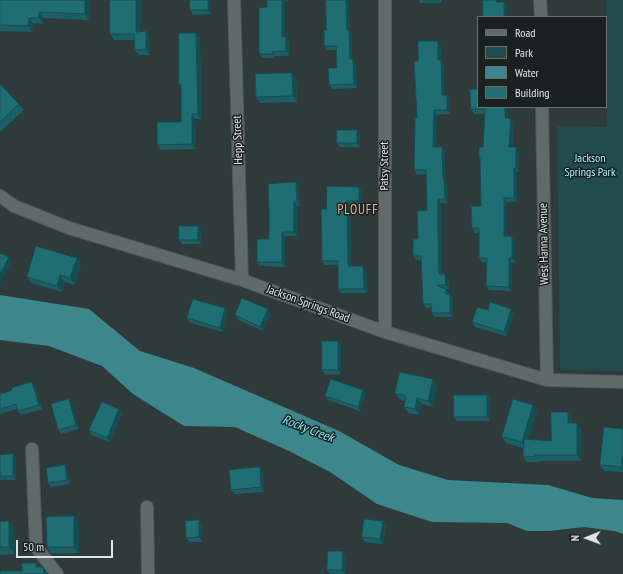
<!DOCTYPE html>
<html>
<head>
<meta charset="utf-8">
<style>
  body { margin:0 }
  #map { position:relative; width:623px; height:574px; overflow:hidden; background:#2f3a3b; font-family:"PT Sans Narrow",sans-serif }
  canvas { display:block }
  .legend { position:absolute; left:477px; top:16px; width:130px; height:92px; box-sizing:border-box; background:#1b2020; border:1px solid #696f6f; margin:0; padding:5px 7px; list-style:none; font-size:12px; color:#dfe5e6 }
  .legend li { display:flex; align-items:center; gap:8px; height:20px }
  .legend b { width:20px; border:1px solid #696f6f }
  .north { position:absolute; left:567px; top:518px; width:40px; height:40px; -webkit-text-stroke:3px #1b2020; paint-order:stroke; rotate:269deg; font-size:11px; font-weight:700; line-height:16px; text-align:center; color:#dfe5e6 }
  .north::after { content:''; display:block; margin:auto; width:14px; height:18px; background:#dfe5e6; clip-path:polygon(50% 0,100% 100%,50% 72%,0 100%) }
  .scale { position:absolute; left:16px; top:540px; width:97px; height:18px; box-sizing:border-box; border:2px solid #dfe5e6; border-top:0; padding-left:5px; font-size:12px; line-height:14px; white-space:nowrap; color:#dfe5e6; -webkit-text-stroke:3px #1b2020; paint-order:stroke }
</style>
</head>
<body>
<div id="map">
<canvas width="623" height="574"></canvas>
<ul class="legend">
<li><b style="height:5px;background:#5f6a6b"></b>Road</li>
<li><b style="height:11px;background:#224b4e"></b>Park</li>
<li><b style="height:11px;background:#3c878c"></b>Water</li>
<li><b style="height:11px;background:#1f6e74"></b>Building</li>
</ul>
<div class="north">N</div>
<div class="scale">50 m</div>
</div>
<script>
const context = document.querySelector('canvas').getContext('2d');
context.lineJoin = 'round';
function fill(path, color) {
  context.fillStyle = color;
  context.fill(path, 'evenodd');
}
function strokePath(path, color, width, dash) {
  context.strokeStyle = color;
  context.lineWidth = width;
  context.lineCap = dash ? 'butt' : 'round';
  context.setLineDash(dash || []);
  context.stroke(path);
}
function drawText(font, color, halo, rows, align = 'center') {
  context.font = font + ' "PT Sans Narrow",sans-serif';
  context.lineWidth = 3;
  context.setLineDash([]);
  context.textBaseline = 'middle';
  context.strokeStyle = halo;
  context.fillStyle = color;
  for (const [text, x, y, turn = 0] of rows) {
    context.save();
    context.translate(x, y);
    context.rotate((+turn || 0) * Math.PI / 180);
    context.textAlign = isNaN(turn) ? turn : align;
    if (halo) context.strokeText(text, 0, 0);
    context.fillText(text, 0, 0);
    context.restore();
  }
}
fill(new Path2D(`
  M606,0H623V371L560,370L557,126L607,127Z`), '#224b4e');
fill(new Path2D(`
  M0,295L89,309L140,351L194,368L339,431L399,465L448,480L548,485L592,498L623,500V534L614,531L584,527L550,531H527L507,523L432,522L377,504L330,472L289,451L235,427L184,426L133,394L102,366L49,346L0,340Z`), '#3c878c');
const minor = new Path2D(`
  M234,0L242,280
  M540,0L541,17
  M542,107L547,380
  M0,196L14,206L69,228L242,280L385,332L547,380L623,382
  M385,332V0
  M32,449L36,547L57,574
  M147,507L148,574`);
strokePath(minor, '#4f5859', 14);
strokePath(minor, '#5f6a6b', 12);
fill(new Path2D(`
  M0,0H90L89,20L43,18V24L33,23L32,32L0,31Z
  M110,0H141L140,32L146,31L150,37V55H139L135,50L134,40H114L110,34Z
  M190,0H211V14L193,15L190,10Z
  M267,0H287V1H285V37L289,41V56H275V58H262L259,54L267,7Z
  M326,0H349L350,31L352,34V59L356,63L357,88L332,89L329,85L337,68L336,50H327L324,46L326,30Z
  M419,0H442V3H420Z
  M196,33L200,38L201,119H195L196,149L161,150L157,145L181,122V88L179,85Z
  M441,45V61L444,64V95L450,99V114L437,115L436,147L445,151V181L447,183L448,203H441V274L448,278L449,289H446L449,294H450L453,298V317H435L432,313L431,308H426L423,304L422,260H416L413,256L427,210L426,174L417,175L414,170L417,118L418,61Z
  M296,79L297,102L260,103L256,97Z
  M0,84L19,104L24,110L0,132Z
  M507,107L508,118L511,119L514,123L512,147H516L519,151V172H517V202H507V236L515,240V263H512V291L489,290L486,286V262H482L479,258V233H475L472,228L481,206L480,160L479,158L483,147L485,114H474L471,109Z
  M360,134V147H340L337,143Z
  M296,182L299,186L300,206H297V236H285V267L260,266L257,262L269,239Z
  M362,191V205H350L351,266L366,270L367,293H341L338,289V265H325L322,261L326,209Z
  M198,226L201,230V244H182L179,240Z
  M81,264L75,285L65,282L62,292L31,283L27,277Z
  M268,309L271,314L263,331L238,320L235,315Z
  M511,309L514,313L507,336L475,327L472,322L488,310Z
  M228,312L223,332L190,323L187,318Z
  M338,341L341,345V374L325,375L322,370Z
  M433,379L437,385L433,407L422,404L419,415L408,413L404,407L405,401L400,400L395,393Z
  M35,386L42,409L21,415L18,411L17,409L0,414V394Z
  M363,390L366,394L360,411L328,400L325,396Z
  M487,395L490,399V421H457L454,417Z
  M69,399L72,404L79,429L61,434L58,430Z
  M533,405L537,411L529,439L551,441L572,418V423H577L581,429V461H539V462H527L523,456V448L506,443L502,437Z
  M122,414L110,442L92,435L89,430Z
  M623,429V472L604,471L600,465Z
  M0,455L16,458V480H0Z
  M260,467L263,471L264,492L234,494L231,490Z
  M68,470L70,484L51,487L48,483Z
  M74,516L79,523V553L51,554L47,547Z
  M9,521L14,529L15,554L0,555V522Z
  M383,521L386,525L383,544L365,542L362,537Z
  M202,524V542H189L186,538Z
  M346,555L345,574H330L327,570Z`), '#1b5f64');
fill(new Path2D(`
  M85,0H90L89,20L85,14Z
  M136,0H141L140,38L136,32Z
  M208,0H211V14L208,10Z
  M282,0H284L285,1V42L282,37Z
  M346,0H349L350,31L352,34V63L350,59L347,30Z
  M504,2L507,6V17H504Z
  M39,12L43,18V24L39,18Z
  M29,18L33,23L32,32L28,26Z
  M146,31L150,37V55L146,49Z
  M196,33L200,38L201,119L198,114Z
  M286,37L289,41V56L286,51Z
  M438,41L441,45V61L444,64L445,99L442,95L438,60Z
  M272,52L275,56V58L272,54Z
  M353,59L356,63L357,88L354,84Z
  M292,73L296,79L297,102L293,96Z
  M447,95L450,99V114L447,110Z
  M505,107H507L508,122L505,118Z
  M434,110L437,115L436,152L433,147Z
  M192,114L195,119L196,149L192,144Z
  M511,119L514,123L512,151L509,147Z
  M357,130L360,134V147L357,143Z
  M442,147L445,151V181L447,183L448,203L445,199L443,179Z
  M516,147L519,151V172L516,168Z
  M514,168L517,172V202L514,198Z
  M296,182L299,186L300,206L297,201Z
  M359,187L362,191V205L359,201Z
  M504,198L507,202V240L504,236Z
  M438,199L441,203V278L439,274L438,230Z
  M347,201L350,205L351,270L348,266Z
  M294,202L297,206V236L294,232Z
  M198,226L201,230V244L198,240Z
  M282,232L285,236V267L282,262Z
  M512,236L515,240V263L512,258Z
  M9,257L12,261L0,284V274Z
  M77,258L81,264L75,285L70,278Z
  M509,258L512,263V291L509,287Z
  M363,266L366,270L367,293L364,289Z
  M445,274L448,278L449,289L446,285Z
  M60,275L65,282L62,292L57,286Z
  M446,289L449,293V298L446,294Z
  M450,294L453,298V317L450,313Z
  M225,308L228,312L223,332L220,328Z
  M268,309L271,314L263,331L260,327Z
  M511,309L514,313L507,336L504,332Z
  M338,341L341,345V374L338,370Z
  M433,379L437,385L433,407L428,401Z
  M32,382L35,386L42,409L39,405Z
  M363,390L366,394L360,411L358,407Z
  M487,395L490,399V421L487,417Z
  M417,398L422,404L419,415L415,409Z
  M69,399L72,404L79,429L76,425Z
  M533,405L537,411L526,449L522,442Z
  M119,409L122,414L110,442L107,438Z
  M568,412L572,418V429L568,423Z
  M577,423L581,429V461L577,455Z
  M13,454L16,458V480L13,476Z
  M622,457L623,458V469L622,467Z
  M65,465L68,470L70,484L67,480Z
  M260,467L263,471L264,492L261,487Z
  M74,516L79,523V553L74,547Z
  M199,520L202,524V542L199,537Z
  M9,521L14,529L15,554L9,547Z
  M383,521L386,525L383,544L380,539Z
  M343,551L346,555L345,574L342,570Z
  M44,569L48,574H44Z`), '#164d51');
const building = new Path2D(`
  M0,0H85V14L39,12V18H29L28,26L0,25Z
  M110,0H136V32L146,31V49L135,50L134,34H110Z
  M190,0H208V10H190Z
  M267,0H282V37H286V51L272,52V54H259V8L267,7Z
  M326,0H346L347,30H349L350,59H353L354,84L329,85L328,68H337L336,46H324V30H326Z
  M483,0H496V2H504V17H483Z
  M179,33H196L198,114H192V144L157,145V122H181V84L179,85Z
  M418,41H438V60H441L442,95H447V110H434L433,147H442L443,179H444L445,199H438V230L439,274H445L446,285H437V286L446,289V294H450V313H432L431,304H423L421,256H413V239H418L417,211L427,210L426,170H414L415,118H417L414,61H418Z
  M292,73L293,96L256,97L255,74Z
  M0,84L19,104L0,122Z
  M470,89H478V107H505V118L511,119L509,147H516V168H514V198H504V236H512V258H509V287L486,286L487,258H479V228H472L471,206H481L480,158H479V147H483L485,109H471Z
  M337,130H357V143H337Z
  M296,182L297,201L294,202V232H282V262H257V239H269V209L268,184Z
  M327,186L359,187V201H347L348,266H363L364,289H338V261H322L321,209H326Z
  M179,226H198V240H179Z
  M36,246L77,258L70,278L60,275L57,286L27,277Z
  M0,253L9,257L0,274Z
  M242,298L268,309L260,327L235,315Z
  M193,299L225,308L220,328L187,318Z
  M490,302L511,309L504,332L472,322L477,307L488,310Z
  M322,341H338V370H322Z
  M400,372L433,379L428,401L417,398L415,409L404,407L406,396L395,393Z
  M331,379L363,390L358,407L325,396Z
  M32,382L39,405L18,411L16,404L0,409V394L12,390L11,388Z
  M454,395H487V417H454Z
  M69,399L76,425L58,430L51,404Z
  M513,399L533,405L522,442L502,437Z
  M102,402L119,409L107,438L89,430Z
  M551,412H568V423H577V455H535V457L523,456L524,439L551,441Z
  M604,427L623,429V457H622V467L600,465Z
  M13,454V476H0V455Z
  M65,465L67,480L48,483L46,468Z
  M260,467L261,487L231,490L229,470Z
  M74,516V547H47L46,517Z
  M364,519L383,521L380,539L362,537Z
  M199,520V537L186,538L185,521Z
  M9,521V547H0V522Z
  M328,551H343L342,570H327Z
  M22,563H36V567H43L44,569V574H0V571H22Z`);
fill(building, '#1f6e74');
strokePath(building, '#164d51', 1);
drawText('12px', '#dfe5e6', '#1b2020', [
  ["Hepp Street",238,140,-92],
  ["Patsy Street",385,166,-90],
  ["West Hanna Avenue",544,244,-91],
  ["Jackson Springs Road",308,304,20]
]);
drawText('12px', '#a0f5fc', '#1b2020', [
  ["Jackson",590,159],
  ["Springs Park",590,173]
]);
context.letterSpacing = '1px';
drawText('13px', '#f6b085', '#1b2020', [
  ["PLOUFF",358,210]
]);
context.letterSpacing = '0px';
drawText('italic 13px', '#7aebf4', '#1b2020', [
  ["Rocky Creek",308,429,21]
]);
</script>
</body>
</html>
